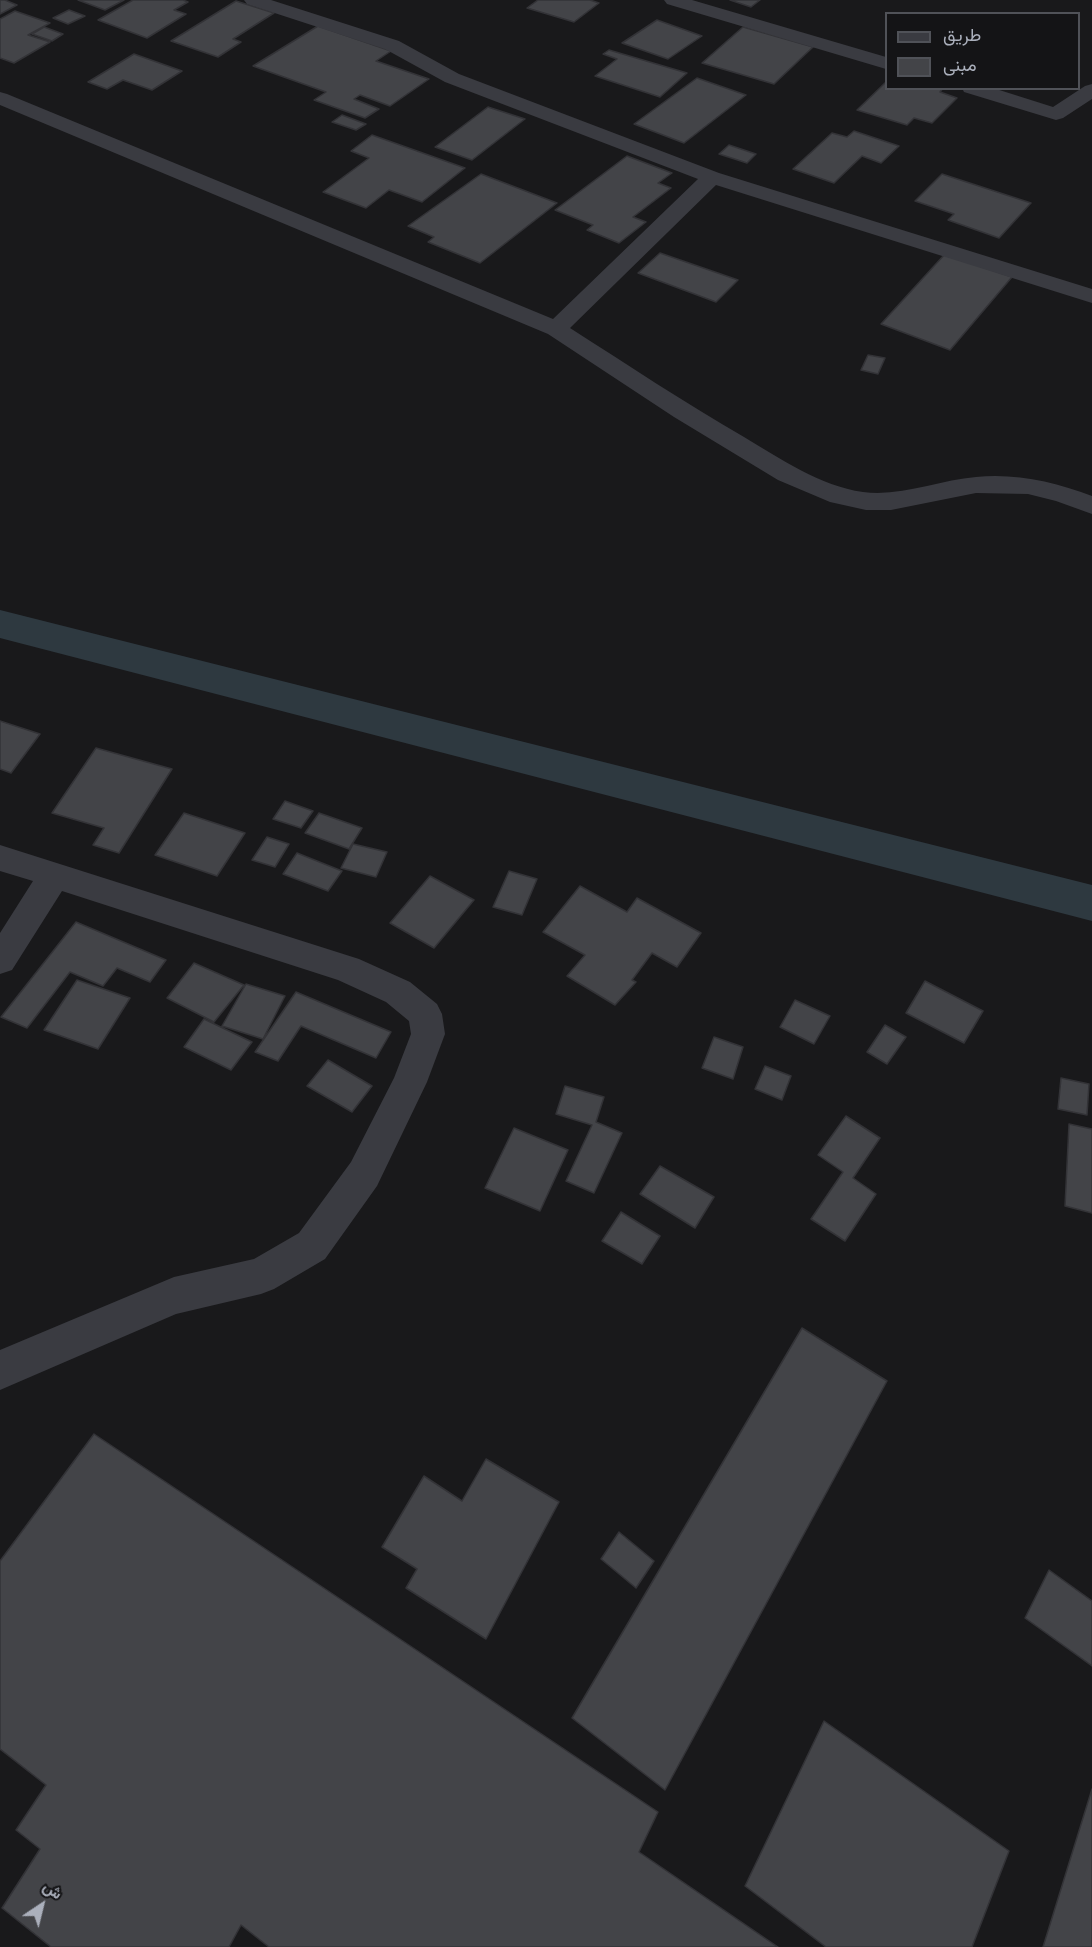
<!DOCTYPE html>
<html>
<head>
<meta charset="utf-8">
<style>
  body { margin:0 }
  #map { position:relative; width:1092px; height:1947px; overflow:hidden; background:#19191b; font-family:"Space Grotesk",Vazirmatn,sans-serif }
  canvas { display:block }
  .legend { position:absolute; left:885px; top:12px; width:195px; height:78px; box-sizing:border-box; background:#141416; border:2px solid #505258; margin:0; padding:8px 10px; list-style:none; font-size:18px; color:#abb0bc }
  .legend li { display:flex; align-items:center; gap:12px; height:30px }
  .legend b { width:30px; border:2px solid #505258 }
  .north { position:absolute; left:12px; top:1875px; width:60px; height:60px; -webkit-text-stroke:4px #141416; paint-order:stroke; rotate:35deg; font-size:16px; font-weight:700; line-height:24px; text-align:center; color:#abb0bc }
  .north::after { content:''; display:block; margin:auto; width:21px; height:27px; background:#abb0bc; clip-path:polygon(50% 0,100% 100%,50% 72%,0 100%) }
</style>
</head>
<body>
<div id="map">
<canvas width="1092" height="1947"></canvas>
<ul class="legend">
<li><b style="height:8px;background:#3a3b41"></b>طريق</li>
<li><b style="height:16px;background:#434448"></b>مبنى</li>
</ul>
<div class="north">ش</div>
</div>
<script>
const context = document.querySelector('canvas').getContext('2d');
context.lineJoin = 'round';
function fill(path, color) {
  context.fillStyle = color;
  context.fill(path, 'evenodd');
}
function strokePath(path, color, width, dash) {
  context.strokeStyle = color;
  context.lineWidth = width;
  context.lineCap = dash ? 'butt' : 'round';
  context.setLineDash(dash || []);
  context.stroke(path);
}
fill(new Path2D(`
  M0,610L1092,885V921L0,638Z`), '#2e3940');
const building = new Path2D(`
  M0,0H5L17,5L0,14Z
  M78,0H124L105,10Z
  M133,0H183L188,2L174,10L186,14L147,38L98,20Z
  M538,0H590L599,3L574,22L527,8Z
  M730,0H760L751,7Z
  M236,1L274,13L233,39L241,42L218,57L171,41Z
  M69,10L85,16L68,24L53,18Z
  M15,11L50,23L28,35L50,42L14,63L0,58V19Z
  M657,20L702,36L668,59L622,43Z
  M318,26L391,51L376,61L429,79L390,106L360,95L354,99L379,109L365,118L314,100L326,92L253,66Z
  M44,27L63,34L52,41L32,34Z
  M743,27L813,47L774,84L702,63Z
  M609,50L687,73L660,97L595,76L617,59L603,54Z
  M134,54L182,71L152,90L123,80L107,89L88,82Z
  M697,78L746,95L684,143L634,124Z
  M886,82V88H943L940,92L957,98L932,123L914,118L907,125L857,110Z
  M488,107L525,119L472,160L435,147Z
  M342,115L366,124L356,130L332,122Z
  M854,131L899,146L881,163L862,156L834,183L793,169L832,133L847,137Z
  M372,135L465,168L422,202L389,190L366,208L323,192L369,158L351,151Z
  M729,145L756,154L747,163L719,154Z
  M627,156L672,173L658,183L671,188L633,217L646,222L619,243L587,230L593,225L555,210Z
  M481,174L557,203L480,263L428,242L434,237L408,226Z
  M942,174L1031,203L999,238L948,220L954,214L915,201Z
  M660,253L738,280L716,302L638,273Z
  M945,254L1012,277L950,350L881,324Z
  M868,355L885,358L878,374L861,370Z
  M0,721L40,734L11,773L0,769Z
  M96,748L172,769L119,853L93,845L104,828L52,813Z
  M285,801L313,811L301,828L273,819Z
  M184,813L245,833L217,876L155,855Z
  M319,813L362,828L349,849L305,833Z
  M267,837L289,844L275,867L252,860Z
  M353,844L387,852L376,877L341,868Z
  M297,853L342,871L328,891L283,874Z
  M509,871L537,879L522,915L493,907Z
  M430,876L474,900L434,948L390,923Z
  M580,886L627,912L637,898L701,933L677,967L652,953L632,980L636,982L615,1005L567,976L585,955L543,932Z
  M76,922L166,960L150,982L117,968L103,986L70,972L27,1028L1,1017Z
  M194,963L244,985L214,1022L167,998Z
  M77,980L130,998L98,1049L44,1030Z
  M925,981L983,1011L964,1043L906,1013Z
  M246,984L285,996L263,1039L222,1026Z
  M296,992L391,1032L376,1058L301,1026L278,1061L255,1052Z
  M795,1000L830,1016L814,1044L780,1027Z
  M204,1019L252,1042L231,1070L184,1047Z
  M885,1025L906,1037L887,1064L867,1052Z
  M714,1037L743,1047L733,1079L702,1068Z
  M328,1060L372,1086L352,1112L307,1086Z
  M765,1066L791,1076L782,1100L755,1089Z
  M1061,1078L1089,1084L1087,1115L1058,1109Z
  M565,1086L604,1097L596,1122L622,1133L594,1193L566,1181L592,1125L556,1114Z
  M846,1116L880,1138L853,1178L876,1194L845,1241L811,1219L843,1172L818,1155Z
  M1069,1124L1092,1129V1213L1065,1206Z
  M514,1128L568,1150L540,1211L485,1188Z
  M660,1166L714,1197L695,1228L640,1194Z
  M621,1212L660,1236L642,1264L602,1241Z
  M802,1328L887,1381L665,1790L572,1718Z
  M94,1434L658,1812L639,1852L778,1947H269L241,1925L229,1947H51L2,1908L40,1849L16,1830L46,1785L0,1749V1561Z
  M486,1459L559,1502L486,1639L406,1588L417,1569L382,1547L424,1476L462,1501Z
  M619,1532L654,1561L636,1588L601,1559Z
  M1049,1570L1092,1601V1666L1025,1618Z
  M824,1721L1009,1851L972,1947H826L745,1886Z
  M1092,1789V1947H1043Z`);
fill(building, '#434448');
strokePath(building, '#333337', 1.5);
fill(new Path2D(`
  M244,0H271L399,41L459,74L719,173L1092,289V303L716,185L570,328C628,365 685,403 744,437C781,459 820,486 863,492C901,497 939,480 976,477C1016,473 1055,482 1092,496V514L1056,501L1028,494L976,493L891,510H866L830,502L778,480L674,417L548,334L0,105V92L7,94L553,319L698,179L445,82L385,49L247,4Z
  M664,0H692L886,57V69L667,4Z
  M1092,84V99L1063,118L1056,120L964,92L962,88H993L1053,107L1085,86Z
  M0,845L359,959L410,982L437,1004L442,1014L445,1034L427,1082L377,1186L325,1259L274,1289L261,1294L176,1314L0,1390V1350L174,1277L254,1259L299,1233L351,1162L394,1078L411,1034L409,1021L386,1002L338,980L62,891L12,970L0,974V933L33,881L0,871Z`), '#3a3b41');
</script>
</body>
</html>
